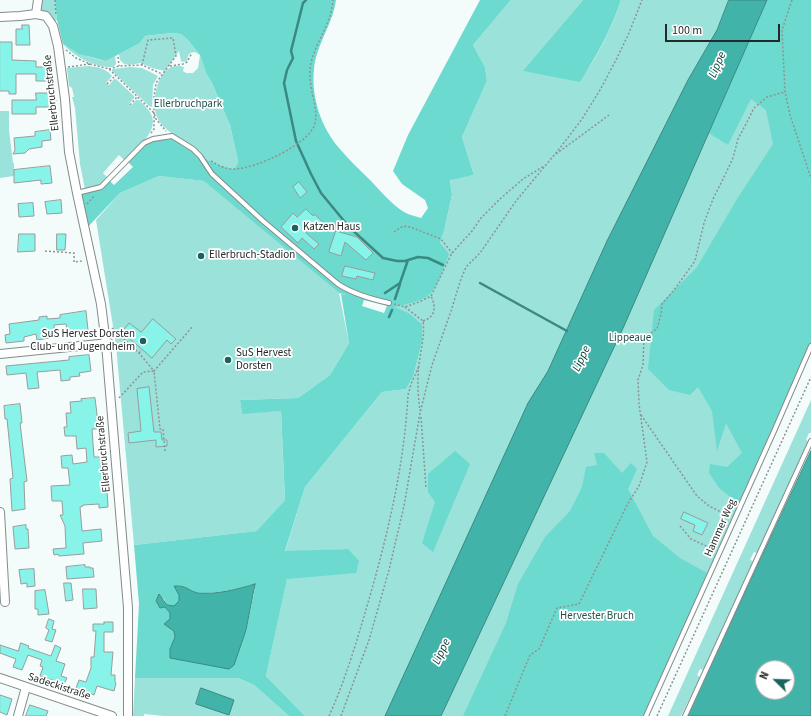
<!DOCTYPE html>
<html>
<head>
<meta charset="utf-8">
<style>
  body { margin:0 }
  #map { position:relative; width:811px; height:716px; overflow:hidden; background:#f3fcfb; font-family:"Source Sans 3",sans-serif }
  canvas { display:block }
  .north { position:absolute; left:755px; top:660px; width:40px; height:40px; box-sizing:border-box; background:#fff; border:1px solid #a8a9a9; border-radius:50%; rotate:293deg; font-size:11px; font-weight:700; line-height:16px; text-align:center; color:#262929 }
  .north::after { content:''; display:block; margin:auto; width:14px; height:18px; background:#18645e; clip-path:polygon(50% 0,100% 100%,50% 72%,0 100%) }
  .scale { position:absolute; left:665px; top:24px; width:115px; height:18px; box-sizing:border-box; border:2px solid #262929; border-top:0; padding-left:5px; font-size:12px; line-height:14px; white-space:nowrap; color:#262929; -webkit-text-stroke:3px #fff; paint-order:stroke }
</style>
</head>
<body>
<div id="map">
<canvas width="811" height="716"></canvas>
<div class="north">N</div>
<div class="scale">100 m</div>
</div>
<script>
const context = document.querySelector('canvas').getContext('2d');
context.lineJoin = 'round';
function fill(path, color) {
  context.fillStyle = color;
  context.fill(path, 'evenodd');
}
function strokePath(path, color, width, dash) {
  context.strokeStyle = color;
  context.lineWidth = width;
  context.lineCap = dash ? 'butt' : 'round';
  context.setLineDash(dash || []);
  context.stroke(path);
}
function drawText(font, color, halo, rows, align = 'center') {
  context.font = font + ' "Source Sans 3",sans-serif';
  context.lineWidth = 3.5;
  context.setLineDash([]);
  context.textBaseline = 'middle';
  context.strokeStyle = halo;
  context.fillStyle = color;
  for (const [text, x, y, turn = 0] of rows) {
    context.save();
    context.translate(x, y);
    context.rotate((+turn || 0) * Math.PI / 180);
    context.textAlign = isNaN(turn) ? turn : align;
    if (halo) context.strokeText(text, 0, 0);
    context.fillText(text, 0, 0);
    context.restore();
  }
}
fill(new Path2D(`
  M39,0H55L57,20L53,23L37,13Z
  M511,0H583L524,71L580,81C597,57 612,28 621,0H811V352L749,486L728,528L645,716H305L266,676L287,578L348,549L285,552L305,487L382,392L406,389L413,377L422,343V324L409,313L394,307L418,300L430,294L442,273L440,243L444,231L452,195L450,179L474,175L462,137L487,81L485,67L473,45Z
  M172,33L181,34L188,40L200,55L206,73L212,83L230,125L238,161L237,165L234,169C224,168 211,163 203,157C199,155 196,149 192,146C180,137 164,132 157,117C150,100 159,58 184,67L183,71L186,73H193L198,68L200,55L195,52L190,53L188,56L187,61L183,62L181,61L179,51L165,71L152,68L141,63L129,65L124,64L120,60L119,54L140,43L145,36Z
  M63,44C78,53 89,58 106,61L115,56L116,64L113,67C96,68 74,57 63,44Z
  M89,66C98,67 107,69 112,76L106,83L109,85L114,79H116L134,96V98L129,104L131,106L136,100H139C143,104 149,109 151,114C160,132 135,149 124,160L119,155L103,173L108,178L99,186L85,189L80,164L75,108L72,97H74L72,88L69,86L67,68Z
  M130,67L142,68L158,76L153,85L152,107L149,106L112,71V69Z
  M0,111H9V130L13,163H14V176L0,178Z
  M159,176L205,181L339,293L349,343L330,375L298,398L240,400L242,413L281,411L285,500L258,531L134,545L116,345L96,220L120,193Z
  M811,400V433H809L806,440L808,441L757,553L754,552L750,560L753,561L703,670L700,669L697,675L700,677L681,716H668Z
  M135,678H238L254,685L289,716H164L144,714V716H133Z`), '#9be2da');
fill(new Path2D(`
  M55,0H336C333,24 316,45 314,69C311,97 321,127 339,148C348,159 359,169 369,179C380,190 391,204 404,212C409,215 416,216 421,218L428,208L425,200L402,184L393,171L408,135L480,0H511L473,45L485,67L487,81L462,137L474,175L450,180L452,195L444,231L440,243L449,254C445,265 438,286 430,294C423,301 404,305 395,307L409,313L422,324V343L413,377L406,389L382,392L305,487L285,551L348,549L359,561L356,573L287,579L266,676L305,716H289L254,685L238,678H135L139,604L134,545L257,531L285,500L281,411L242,414L240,400L298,398L330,375L349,343L341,294L347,295L339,293L204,181L159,176L120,193L84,231L77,193L101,187L109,180L114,185L133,167L127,161L144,143L172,136C191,149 211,166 234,169L237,165L238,161L230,125L212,83L206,73L200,55L188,40L181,34L172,33L145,36L140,43L106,61L79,54L63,44L57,20ZM364,300L388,306H387L384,313L362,306ZM255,584L254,593L246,631L170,649C171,645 175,640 175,636C175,628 169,622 170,613L165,607L160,608L156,601L159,595L164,599L167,605L174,606L179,601V595L175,586C185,585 186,590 195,592C209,596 241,588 255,584Z
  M583,0H621C612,28 596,57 580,82L523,71Z
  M767,0H811V345L644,716H463L506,623L518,584L545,537L570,511L582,487L586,467L597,465L594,453H604L622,473L631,463L637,469L628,489L653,536L680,558L707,573L739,503L720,489L709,473L710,464L727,467L742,453L726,423L717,451L712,411L698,387L690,395L669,390L648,369L654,310L697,267L737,199L773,144L766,110L751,99L728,145L709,133Z
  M455,451L470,464L433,552L422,543L435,502L428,492V474Z`), '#6ddacf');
const water = new Path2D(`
  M729,0H767L624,326L441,716H385L528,403L548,371L607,241L688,80L717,30Z
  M811,451V716H688ZM763,668H787V692H763Z
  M255,584L246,630L234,665L229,669L170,658V649L175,637L174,631L164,624L170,619V613L165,607L160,608L156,601L159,594L167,605L174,606L179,601V595L174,586C187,585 188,591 198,593C216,595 238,589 255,584Z
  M201,688L234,700L229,715L196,704Z`);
fill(water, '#42b3a9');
strokePath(water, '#3a8a83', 1);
strokePath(new Path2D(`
  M306,0L303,3L291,51L293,58L287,70L284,83L296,141L311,174L321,193L349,227L383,258L397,261H405L418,257L428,258L443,265
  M480,283L567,331
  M385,293L400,283L408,260
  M395,299L400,284
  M389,317L392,310`), '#3a8a83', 2.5);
const building = new Path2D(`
  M22,25H29L30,45H16V29H22Z
  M0,42H12V60L36,61V67H52V81H36V74H16V94H9V91H0Z
  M36,93H52V100H56V107H36V114H12V100H36Z
  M50,130L51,140L42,141V147L29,149L25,153L13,154L15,150L14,138L35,136V132Z
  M50,166L52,183L41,184V180L14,183V170Z
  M299,182L307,192L300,198L293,187Z
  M61,200L62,213L47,214L45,202Z
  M33,203L34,216L19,217L18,204Z
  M306,209L313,216L314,214L324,223L320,228L315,223L306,233L319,244L314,249L302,238L298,243L281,227L293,213L297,217Z
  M336,231L357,237L373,253L366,260L345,242L341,256L329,252Z
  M19,234H35V251L18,252Z
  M57,234H66L65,250H57Z
  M345,266L375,273L373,280L357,276L356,279L342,276Z
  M86,311L88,330L86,331V333L68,335L66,324L54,325L55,337L37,340L36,334L24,337V341L6,343L5,335L10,334L9,324L39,320V317L47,316V319L60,318V315Z
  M153,319L176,339L171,344L167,340L152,358L122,332L129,323L141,332Z
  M89,355L91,371L79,373L80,376L70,377V380L61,381L60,370L37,372L39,388L28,389L26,373L7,375L6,366L69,360V357Z
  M149,387L154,432H161L162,440H167V446L156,447V440L129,443L128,433L141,431L137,389Z
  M95,398L97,414L98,429H92L94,457H100L102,473H106L108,507L99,508V504L83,505V506L80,507L82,531L101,529L102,541L83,543L84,554L59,556L58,554L54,555L53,549L66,548L65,526L60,515H63L62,501H52L51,486L70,485L68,468H62L61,456L72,455L73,464L87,462L86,448L77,449L76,436H65L64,427H67L66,413H71L70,402L82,401L81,399Z
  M20,404L22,423H20L27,481L24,482L25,509L12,511L10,479L13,478L7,419H5L4,406Z
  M684,512L708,523L702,535L693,531L695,525L681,519Z
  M26,525V529H28L29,548L15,549L13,527Z
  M85,565V567H90V568H93L94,577L67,579L66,567Z
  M34,569L35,586L27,587V583L21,584L19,570Z
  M64,583H71L73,600L66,601Z
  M83,589H96L97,608L84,609Z
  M45,590L49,614L38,615V609H35V591Z
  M49,619L54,621L52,629L56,630L52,642L45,640L49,630L46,628Z
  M104,622H113V632H104V652H113L111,675H115V682L116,683L114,691L97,686L94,695L76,688L79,680L86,682L91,668V657H94L96,631H93V624H104Z
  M21,643L29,646L28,648L51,656L55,645L61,648L56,661L65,664L61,676L67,678L64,684L40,676L43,667L40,666L42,660L28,655L22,670L13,667L16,659L0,653V645L18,651Z
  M0,695L12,699L7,715L0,712Z
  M30,705L48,711L46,716H26Z`);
fill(building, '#88f4e9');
strokePath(building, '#959e9c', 1);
const lane = new Path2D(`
  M77,193L101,187L144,143L153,139L172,136L193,149L200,156L212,174L263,221L338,284C353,294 371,299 389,303
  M646,716L775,429L811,346
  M685,716L811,441`);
const street = new Path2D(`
  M38,0L36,14L46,16L53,26L58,46L65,99L69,152L77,193L101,304L106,344L128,608V716
  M0,17L20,16L36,14
  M0,354L109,343
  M0,512L5,602
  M0,678L112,716
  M18,716L26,687`);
strokePath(lane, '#848c8b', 6);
strokePath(street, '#848c8b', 10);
strokePath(new Path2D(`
  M55,0L56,16
  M792,0L782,30L785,92L790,115L811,178
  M66,50L76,58L90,64L109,69L147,106L154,113L156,119L166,131
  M118,57L119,66
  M142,65L148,40L173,38L176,56L156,83L154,97V129L151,133
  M170,66L183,64L187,62L192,53
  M68,67L90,64
  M109,69L119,66L142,65L162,74
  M107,84L115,76
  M130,105L137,97
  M556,154L609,115
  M211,161C218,165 225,169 233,169C253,170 311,144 315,123C319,106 306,84 311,63C316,40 331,26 333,0
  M87,204L95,195
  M394,232L403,226L410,227L441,239L452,253
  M45,251L74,253V262L83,261
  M394,304L405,307L419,302L431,296L452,253L472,231L481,218L501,198L523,179L544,166
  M405,307L423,321C425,335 421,349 419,364C417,379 418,396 420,411
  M423,321C436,317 436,306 431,296
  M112,328L139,353L154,371L193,326
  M139,353L142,350
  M119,398L143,372L154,371L160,429H163L165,451
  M641,415L697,496L709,506L729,516
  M421,417L426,488
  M680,526L691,539L715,550
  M329,716C344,683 355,647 365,613C386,542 404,469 408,395L411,384L419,366
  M341,716L369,640L389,570L404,506L420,413L432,365L451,311L461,279L466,267L480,253L516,201L560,148L582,119L600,90L616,60L629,33L642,0
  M505,716L530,655L539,649L557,608L579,604L627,505L639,486L647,462L639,404L638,380L643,365L644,337L657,329L661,314L662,304L674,290L695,261L704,223L713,199L725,175L733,158L738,139L747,122L754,108L767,97L785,92
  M657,716L811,377`), '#8d9392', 1.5, [2, 2]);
strokePath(lane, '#fff', 4);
strokePath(street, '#fff', 8);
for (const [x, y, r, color] of [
  [295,228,4,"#18645e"],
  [201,256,4,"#18645e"],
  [143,341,4,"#18645e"],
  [228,360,4,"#18645e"]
]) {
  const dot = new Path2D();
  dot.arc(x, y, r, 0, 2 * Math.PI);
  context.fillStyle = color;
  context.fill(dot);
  strokePath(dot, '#fff', 1.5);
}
drawText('11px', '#262929', '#fff', [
  ["Ellerbruchstraße",52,93,-96],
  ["Ellerbruchstraße",104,454,-95],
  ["Hammer Weg",721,528,-66],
  ["Sadeckistraße",59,687,18]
]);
drawText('11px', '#21514d', '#fff', [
  ["Ellerbruchpark",188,105],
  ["Lippeaue",630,339],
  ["Hervester Bruch",597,617]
]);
drawText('11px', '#262929', '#fff', [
  ["Katzen Haus",303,228],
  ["Ellerbruch-Stadion",209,256],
  ["SuS Hervest Dorsten",135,335,"right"],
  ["Club- und Jugendheim",135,348,"right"],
  ["SuS Hervest",236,354],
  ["Dorsten",236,367]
], 'left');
drawText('italic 12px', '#013834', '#fff', [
  ["Lippe",718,65,-66],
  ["Lippe",582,359,-65],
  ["Lippe",442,652,-65]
]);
</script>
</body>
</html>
